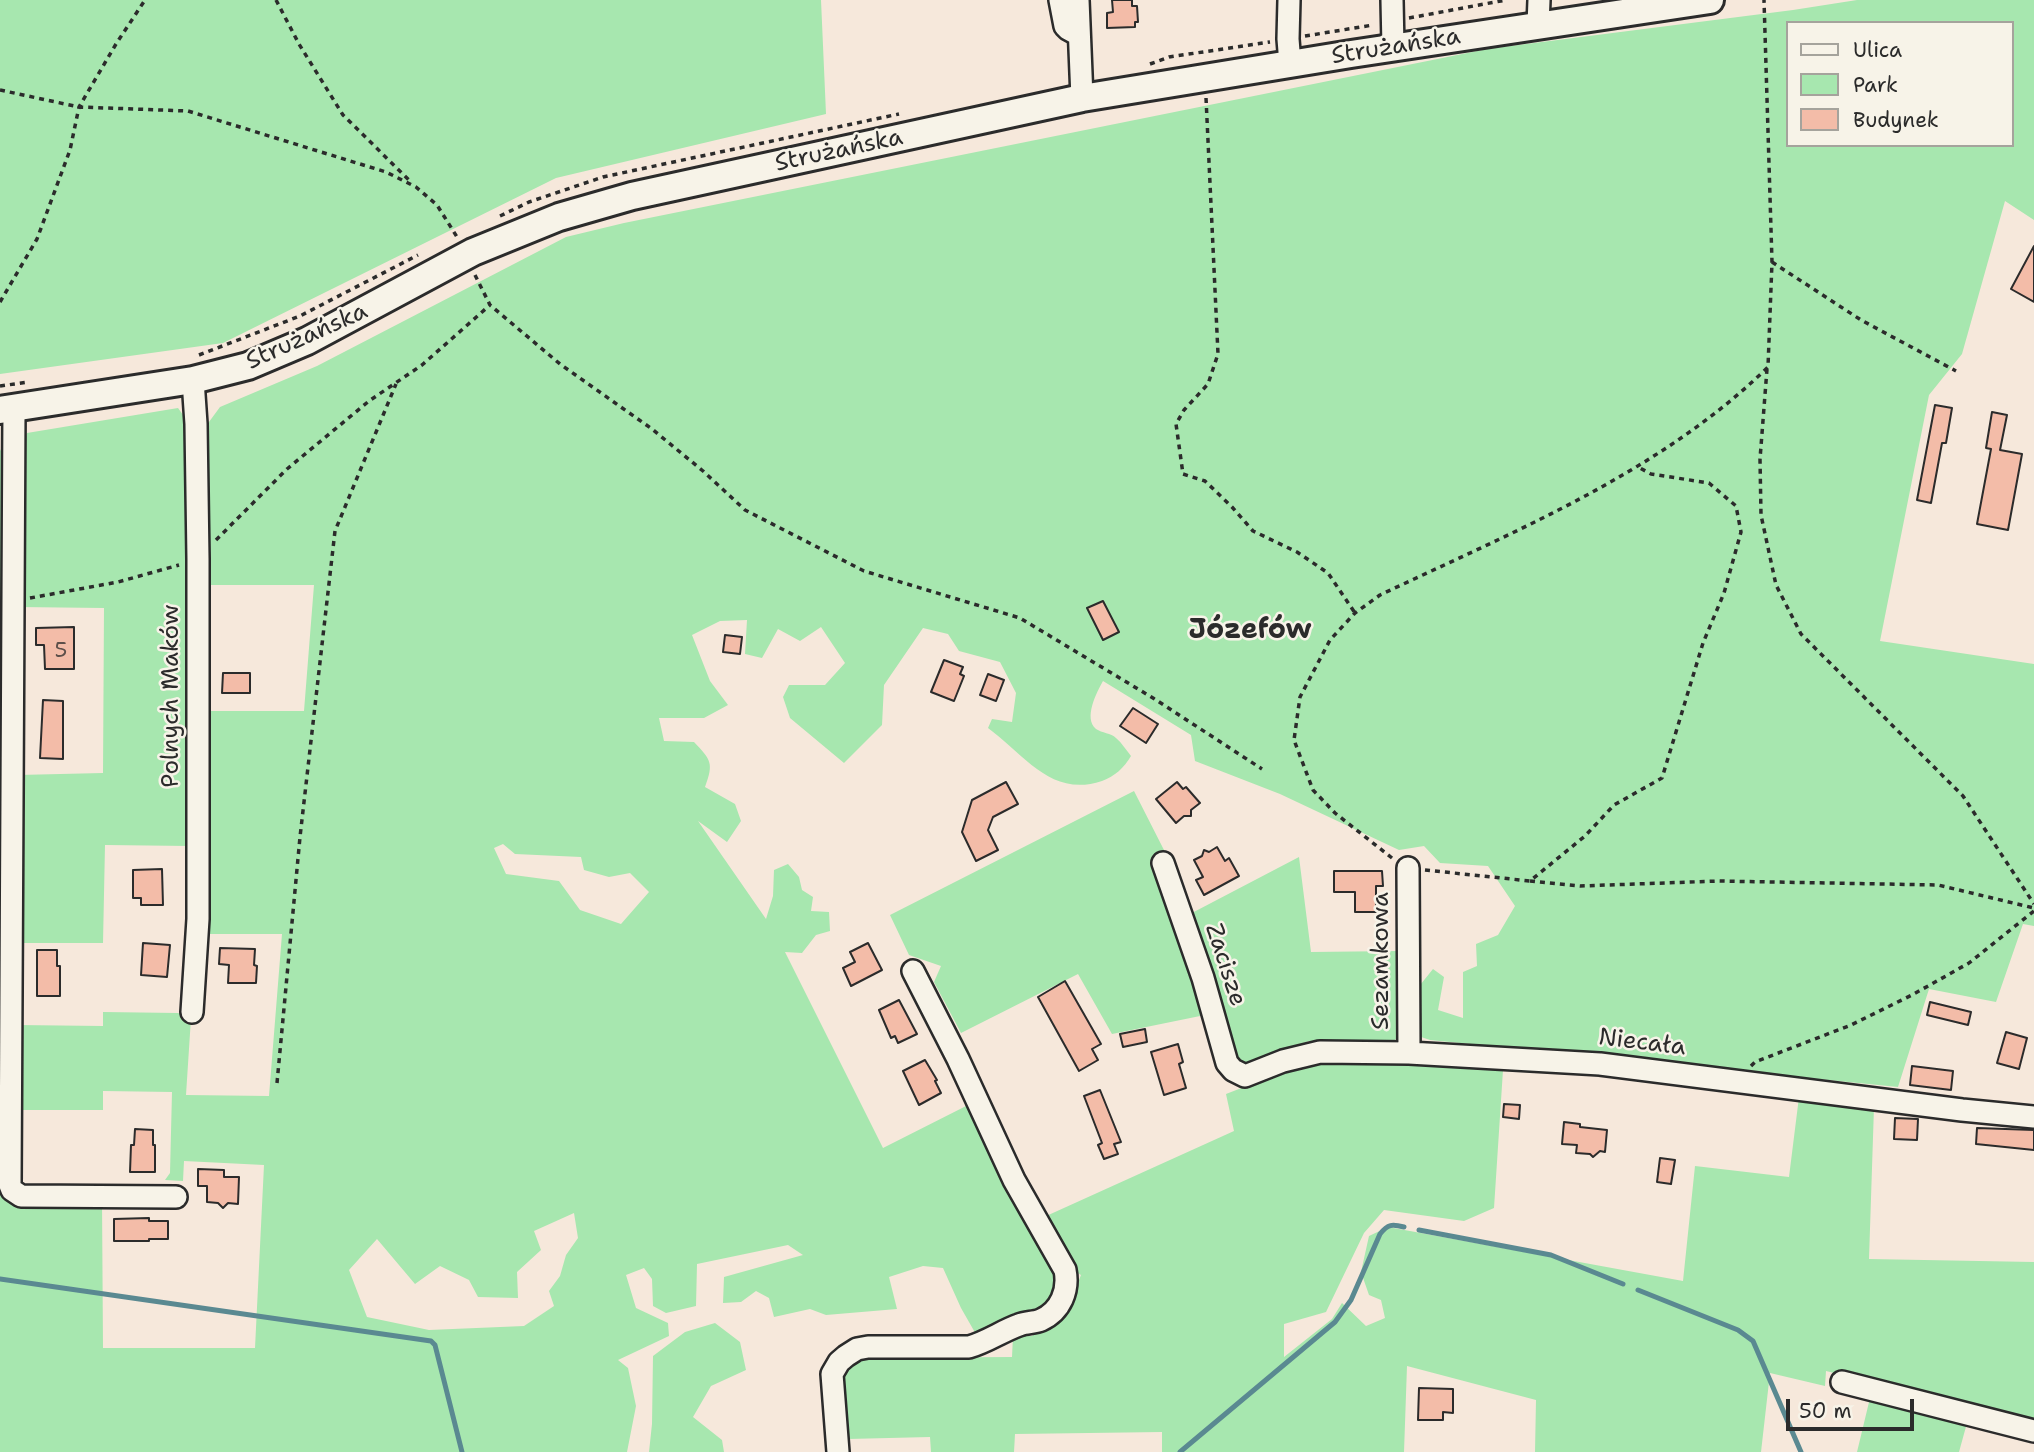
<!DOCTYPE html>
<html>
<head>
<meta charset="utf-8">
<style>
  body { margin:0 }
  #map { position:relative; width:2034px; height:1452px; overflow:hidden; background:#f6e8db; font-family:"Shantell Sans",sans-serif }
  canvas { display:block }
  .legend { position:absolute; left:1786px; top:21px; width:228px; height:126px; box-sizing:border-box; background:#f7f3e8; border:2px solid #a5a39c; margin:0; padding:9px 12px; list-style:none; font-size:21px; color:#2b2b2b }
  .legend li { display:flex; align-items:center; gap:14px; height:35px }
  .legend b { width:35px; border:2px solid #a5a39c }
  .scale { position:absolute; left:1786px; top:1399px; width:128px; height:32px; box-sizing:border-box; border:4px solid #2b2b2b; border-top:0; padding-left:9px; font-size:21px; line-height:24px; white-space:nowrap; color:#2b2b2b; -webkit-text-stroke:5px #f7f3e8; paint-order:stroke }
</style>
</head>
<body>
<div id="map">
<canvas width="2034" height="1452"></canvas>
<ul class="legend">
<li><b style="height:9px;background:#f7f3e8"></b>Ulica</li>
<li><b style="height:19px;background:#a7e7af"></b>Park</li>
<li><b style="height:19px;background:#f3bca8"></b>Budynek</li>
</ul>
<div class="scale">50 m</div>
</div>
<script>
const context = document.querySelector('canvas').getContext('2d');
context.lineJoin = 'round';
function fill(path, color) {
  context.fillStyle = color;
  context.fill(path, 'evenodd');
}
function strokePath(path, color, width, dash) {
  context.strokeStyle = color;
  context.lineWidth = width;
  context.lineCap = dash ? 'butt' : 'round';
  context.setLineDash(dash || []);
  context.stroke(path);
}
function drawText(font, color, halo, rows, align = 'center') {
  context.font = font + ' "Shantell Sans",sans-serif';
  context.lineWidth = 5;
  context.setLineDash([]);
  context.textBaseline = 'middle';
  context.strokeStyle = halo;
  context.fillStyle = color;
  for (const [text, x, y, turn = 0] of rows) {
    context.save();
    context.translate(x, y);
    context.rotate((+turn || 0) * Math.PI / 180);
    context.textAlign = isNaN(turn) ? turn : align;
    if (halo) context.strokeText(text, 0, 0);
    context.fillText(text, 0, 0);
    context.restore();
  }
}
fill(new Path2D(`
  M0,0H821L826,114L556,178L223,343L0,374Z
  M1857,0H2034V220L2005,201L1962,354L1929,395L1880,641L2034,664V926L2023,924L1996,1002L1929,989L1898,1087L1430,1040L1406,1032L1408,1000L1433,969L1444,977L1438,1010L1463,1018V972L1477,966L1476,944L1498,935L1515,906L1488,866L1440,863L1424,846L1399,850L1280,794L1195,761L1191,735L1103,681C1097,692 1083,718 1096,729C1102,733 1111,733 1116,738C1122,743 1126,750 1131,756C1124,768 1115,776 1102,781C1051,798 1025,755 988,728L992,719L1012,722L1016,693L1000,662L959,651L948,634L923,628L884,685L882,725L844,763L790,718L783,697L789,685H825L845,663L821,627L800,641L778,629L762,658L745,654L747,620L720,621L692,635L710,681L728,705L704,718H659L664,741L694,742C711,760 714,763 705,787L735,804L741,821L727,842L698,821L766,919L773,896L774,870L788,864L799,877L802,890L813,897L811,911L829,912L830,931L816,935L802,953L785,952L883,1148L972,1103L1060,1279L1053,1301L1034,1316L977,1336L961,1308L943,1268L923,1266L889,1277L897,1309L826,1315L810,1309L774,1317L769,1298L756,1291L741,1302L723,1303L724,1277L803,1255L788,1245L697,1264L696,1306L666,1313L653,1306L652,1279L644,1268L626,1275L636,1308L668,1323L669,1336L618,1360L628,1368L636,1406L627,1452H0V902H2L6,1185L102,1200L103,1348H255L264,1165L184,1161L183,1181L165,1180L170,1173L172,1092L103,1091V1110H17V1025L103,1026V1012L178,1013L191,1018L186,1095L269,1096L282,934H210L204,927L205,711H304L314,585H206V426L220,407L317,366L566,237L624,223L1487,49L1793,10ZM1787,23H2011V145H1787ZM503,844L515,854L581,857L584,870L609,877L630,873L649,892L621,924L580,910L559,881L506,874L494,848ZM574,1213L578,1238L566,1255L560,1276L549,1291L554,1306L524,1326L429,1330L367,1317L349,1270L377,1239L415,1284L440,1266L469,1280L478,1297L518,1298L517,1272L541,1250L534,1231Z
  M178,408L191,426L190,846L105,845L103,943H18V775L103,773L104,608L18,607L20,459L27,433Z
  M0,449L4,457L3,636H0Z
  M1134,791L1165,852L1154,859L1205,1015L1112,1034L1078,974L961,1033L934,982L941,966L909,955L890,915Z
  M1299,857L1311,952L1398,951V1037L1388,1046L1309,1041L1243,1065L1232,1059L1190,914Z
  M1311,1061L1503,1070L1494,1208L1464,1221L1384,1210L1364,1233L1326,1312L1284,1324V1357L1332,1319L1342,1303L1366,1326L1385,1318L1381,1300L1369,1295L1361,1272L1369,1236L1388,1227L1683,1281L1695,1166L1789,1177L1799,1097L1874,1107L1869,1259L2034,1262V1422L1826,1371L1825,1386L1770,1373L1761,1452H1535L1536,1400L1407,1366L1404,1452H1162V1432L1015,1434L1014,1452H931L930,1437L848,1439L842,1372L854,1358L1012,1357L1013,1336H1032L1070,1303L1081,1275L1072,1269L1044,1217L1234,1131L1226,1094Z
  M715,1323L740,1342L746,1370L711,1386L693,1417L722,1440L724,1452H649L652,1424L653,1356L685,1332Z
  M1870,1398L1967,1423L1959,1452H1857Z`), '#a7e7af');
strokePath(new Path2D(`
  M1419,1230L1551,1255L1623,1284
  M0,1279L431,1341L435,1345L462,1452
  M1638,1290L1738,1330L1753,1341L1801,1452
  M1180,1452L1335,1322L1351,1300L1380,1234C1388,1224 1392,1224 1404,1227`), '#5a8991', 5);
const building = new Path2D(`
  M1112,0H1132V6H1137L1138,22H1135V27L1107,28V13L1113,12Z
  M2034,246V302L2011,289Z
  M1935,405L1952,408L1946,443H1942L1931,503L1917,500Z
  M1992,412L2007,415L2000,450L2022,454L2008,530L1977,524L1991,449L1986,448Z
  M1103,601L1119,632L1103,640L1087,608Z
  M74,627V669H45L44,645H36V628Z
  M725,635L742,637L740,654L723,652Z
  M944,660L963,667L960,674L964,676L954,701L931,692Z
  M223,673H250V693H222Z
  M988,674L1004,680L996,701L980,695Z
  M43,700L63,701V759L40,758Z
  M1133,708L1158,724L1146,743L1120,726Z
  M1006,782L1018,804L993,817L988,830L998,850L976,861L962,832L972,800Z
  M1177,782L1183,789L1186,787L1200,803L1191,810V816H1184L1176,823L1156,799Z
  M1217,847L1225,861L1229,858L1239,876L1204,895L1196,880L1203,877L1194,860L1202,856L1204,850L1209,852Z
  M162,869L163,905H141V898H133V870Z
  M1334,871H1382L1383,886H1376V912H1355V892H1334Z
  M143,943L170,945L167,977L141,975Z
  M868,943L882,970L851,986L843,968L855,962L850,952Z
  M220,948L255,949L254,965L257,966L256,983H228L229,965L219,964Z
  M37,950H57V966H60V996H37Z
  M1065,981L1101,1044L1092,1049L1098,1060L1079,1071L1038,997Z
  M899,1000L917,1034L898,1043L895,1036L891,1038L879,1010Z
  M1930,1002L1971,1012L1968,1025L1927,1015Z
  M1145,1029L1147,1042L1123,1047L1120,1034Z
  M2006,1032L2027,1038L2019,1069L1997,1063Z
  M1178,1044L1183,1062L1179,1064L1186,1088L1164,1095L1151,1052Z
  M925,1060L937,1080L935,1081L941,1093L919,1105L903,1071Z
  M1912,1066L1953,1071L1951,1090L1910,1085Z
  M1100,1090L1121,1142L1114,1144L1118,1154L1104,1159L1098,1145L1102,1143L1084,1096Z
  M1504,1104L1520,1105L1519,1119L1503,1117Z
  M1895,1118L1918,1119L1917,1140L1894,1139Z
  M1564,1122L1580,1124V1127L1607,1130L1605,1152L1600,1151L1593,1157L1590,1154L1576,1153L1577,1145L1562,1144Z
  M1977,1128L2034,1130V1150L1976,1144Z
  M135,1129L153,1130V1145H155V1172H130L131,1145H134Z
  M1660,1158L1675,1160L1671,1184L1657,1182Z
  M198,1169L224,1170V1177H239L238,1204L228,1203L223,1208L218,1203L207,1202V1186H198Z
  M149,1218V1221H168V1239H149V1241H114V1219Z
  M1419,1388L1453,1389V1413L1443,1412V1420H1418Z`);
fill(building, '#f3bca8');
strokePath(building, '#2b2b2b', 2);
const minor = new Path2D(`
  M1060,0L1065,26L1068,29L1079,35
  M1078,0L1082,98
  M1289,0L1288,39L1290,64
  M1392,0L1393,47
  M1538,25L1539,0
  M14,408L10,1185L12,1190L21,1196L176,1197
  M1163,863L1203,978L1227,1063L1233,1070L1245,1076L1283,1061L1320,1052L1409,1053L1600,1064L1962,1110L2034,1117
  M1408,868L1409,1053
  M192,1012L198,919V559L196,424L193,380
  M1842,1382L2034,1431
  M838,1452L832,1374L839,1362L846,1356L857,1349L868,1347H969C987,1342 1002,1331 1019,1325C1026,1322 1034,1323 1041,1320C1061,1311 1069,1290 1065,1270L1014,1180L958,1059L913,971`);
const major = new Path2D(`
  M0,410L193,380L248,366L307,341L473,252L559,217L632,196L1082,98L1351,54L1710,0`);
strokePath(minor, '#2b2b2b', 26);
strokePath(major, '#2b2b2b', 32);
strokePath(new Path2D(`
  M276,0L299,44L343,115L412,183
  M1409,18L1506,0
  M1305,36L1373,25
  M1150,64L1169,57L1270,42
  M0,90L79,107L188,111L386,172L416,187L437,205L457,237
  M1206,98L1218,354L1208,384L1184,410L1176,424L1183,474L1205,481L1232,507L1253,531L1297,552L1328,573L1355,613
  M500,216L529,202L603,177L899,114
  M1772,262L1861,320L1956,371
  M475,275L490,305L560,364L652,429L703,471L745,510L864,571L1020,618L1153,698L1262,769
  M0,302L37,239L70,150L79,107L116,44L145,0
  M199,355L300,316L418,255
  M1767,369L1760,459L1761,515L1776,585L1801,634L1963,796L2034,904
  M0,386L29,382
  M216,540L287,469L369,401L422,365L490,305
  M30,598L118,582L179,565
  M1392,858L1335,813L1313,790L1294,740L1300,697L1330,640L1355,613L1380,595C1513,532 1661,472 1768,367L1772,262L1764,0
  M1425,870L1530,881L1585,836L1614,805L1662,778L1703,643L1724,593L1741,532L1736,506L1709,483L1651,474L1638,467
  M1530,881L1580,886L1719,881L1938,885L2034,908
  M1751,1066L1755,1062L1851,1025L1912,995L1969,963L2034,911
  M277,1083L300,837L335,531L396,384`), '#2b2b2b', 3.5, [5, 5]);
strokePath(minor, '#f7f3e8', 21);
strokePath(major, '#f7f3e8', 26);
drawText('21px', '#5d4f4a', null, [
  ["5",61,652]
]);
drawText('24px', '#2b2b2b', '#f7f3e8', [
  ["Strużańska",1396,47,-9],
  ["Strużańska",839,151,-12],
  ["Strużańska",307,337,-24],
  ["Polnych Maków",172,696,-90],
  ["Sezamkowa",1382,961,-90],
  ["Zacisze",1225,965,72],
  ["Niecała",1642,1043,7]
]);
drawText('bold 28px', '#2b2b2b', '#f7f3e8', [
  ["Józefów",1250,631]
]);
</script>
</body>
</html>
